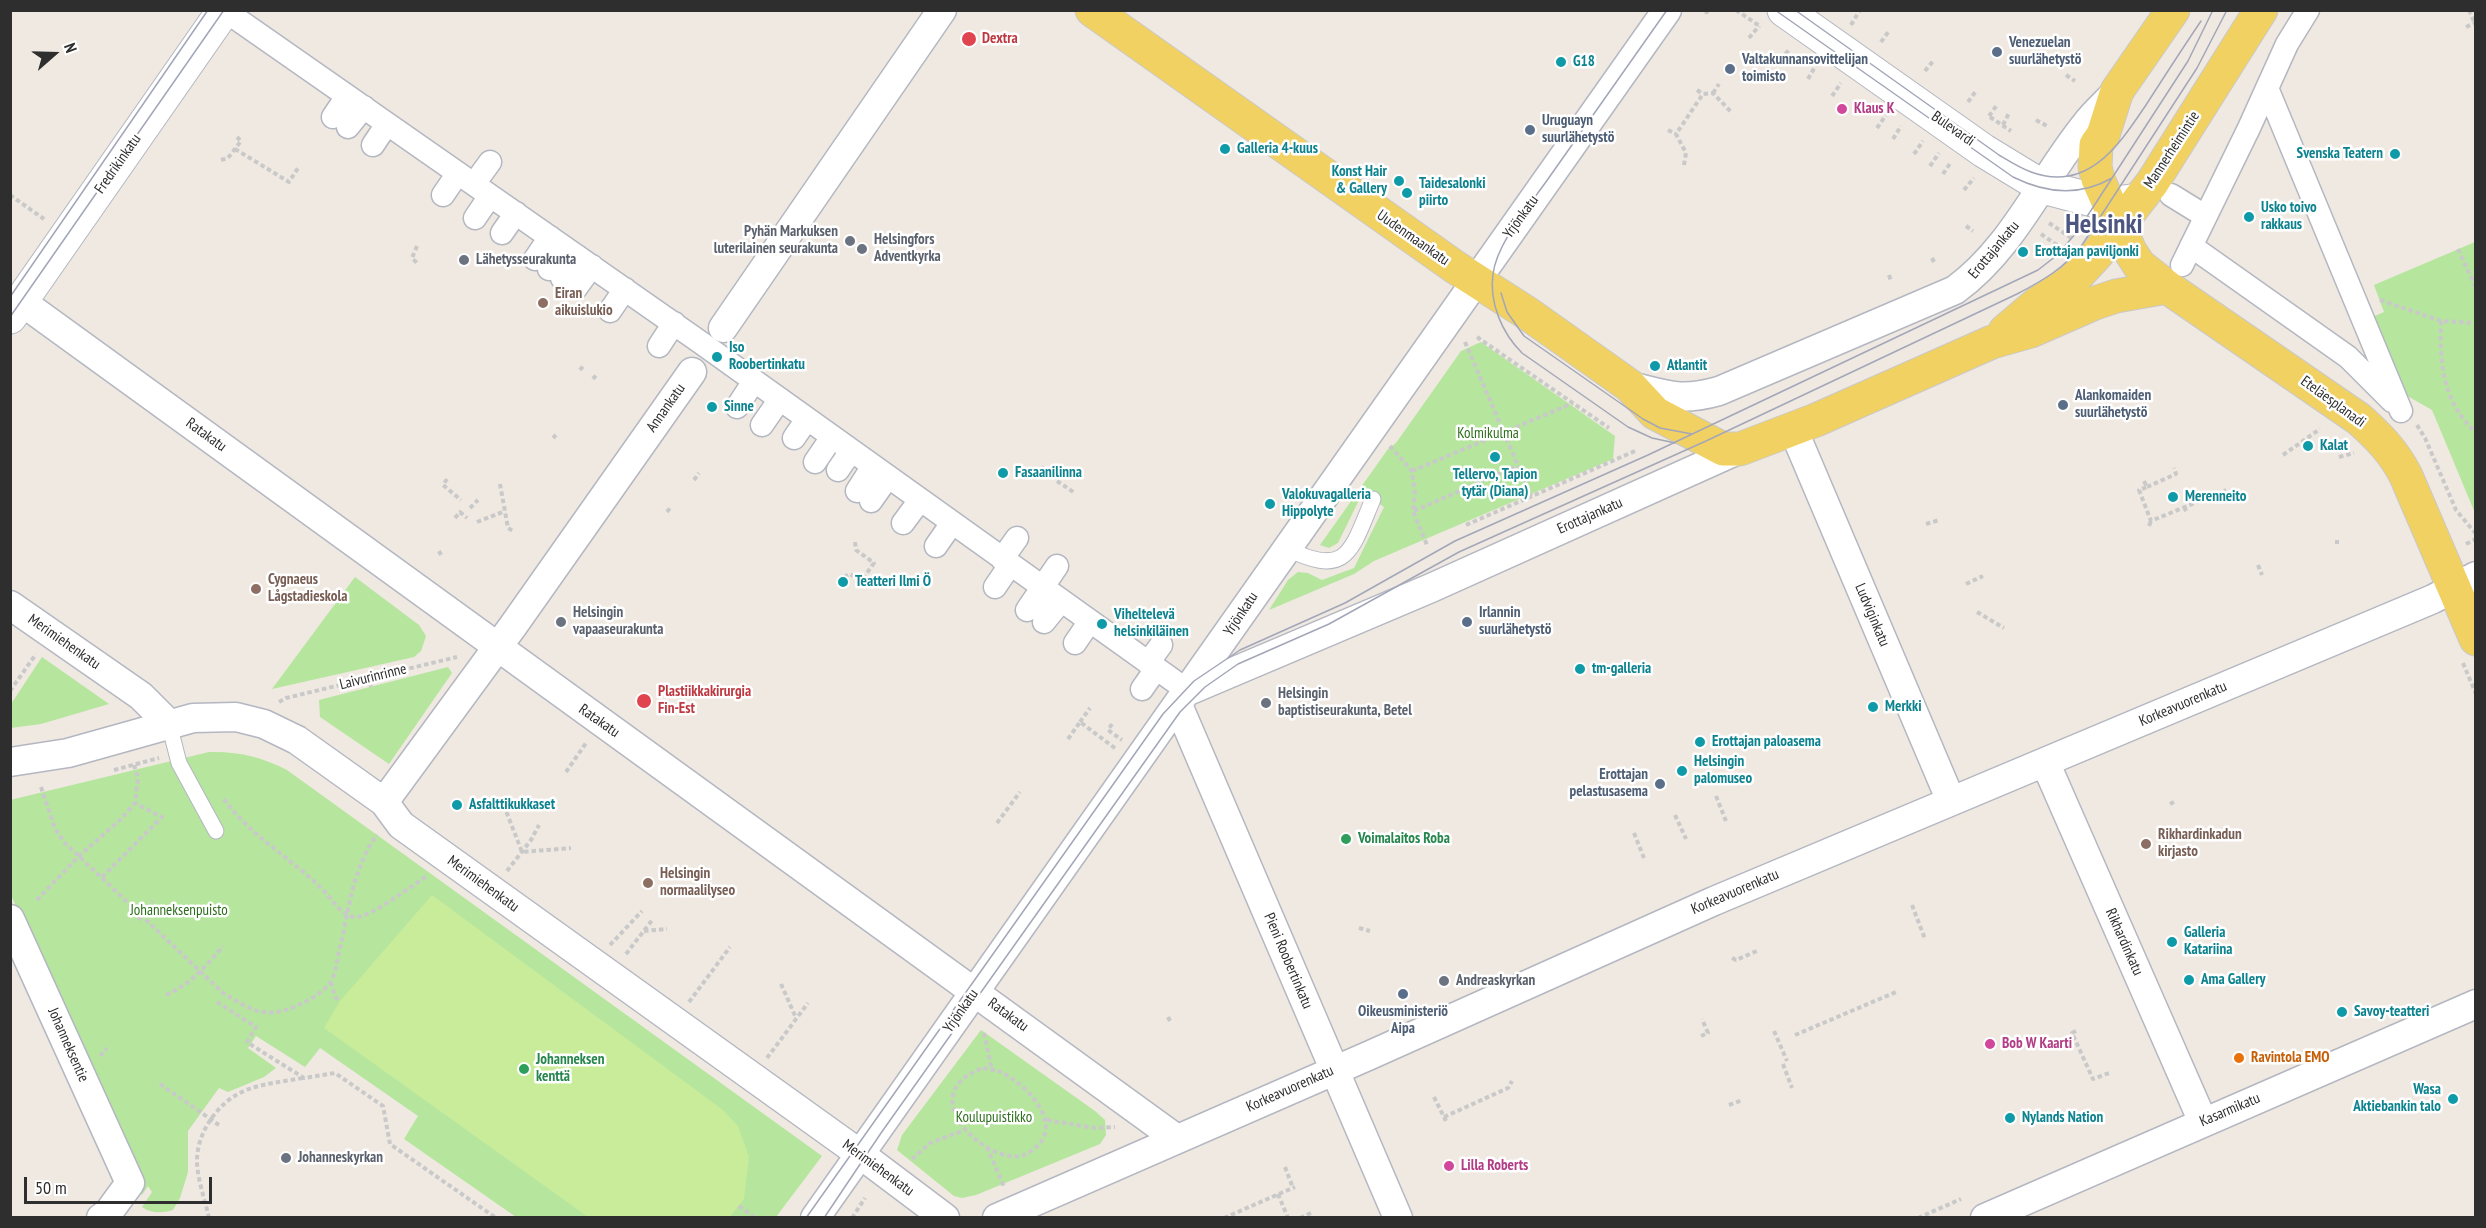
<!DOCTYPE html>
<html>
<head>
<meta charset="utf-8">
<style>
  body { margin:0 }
  #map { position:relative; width:2486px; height:1228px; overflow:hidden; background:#efe9e1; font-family:"PT Sans Narrow",sans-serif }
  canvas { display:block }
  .frame { position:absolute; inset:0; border:12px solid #2e2e2e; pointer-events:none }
  .north { position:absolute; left:24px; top:24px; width:60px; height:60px; -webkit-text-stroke:4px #fff; paint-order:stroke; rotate:70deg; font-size:16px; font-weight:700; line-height:24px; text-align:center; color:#2e2e2e }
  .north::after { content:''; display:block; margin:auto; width:21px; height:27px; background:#2e2e2e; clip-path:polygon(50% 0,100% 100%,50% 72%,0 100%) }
  .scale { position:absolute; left:24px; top:1177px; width:188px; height:27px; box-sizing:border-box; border:3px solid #2e2e2e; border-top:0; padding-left:8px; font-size:18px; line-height:21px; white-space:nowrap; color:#2e2e2e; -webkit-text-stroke:4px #fff; paint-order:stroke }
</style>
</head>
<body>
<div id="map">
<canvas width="2486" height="1228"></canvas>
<div class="frame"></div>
<div class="north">N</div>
<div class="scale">50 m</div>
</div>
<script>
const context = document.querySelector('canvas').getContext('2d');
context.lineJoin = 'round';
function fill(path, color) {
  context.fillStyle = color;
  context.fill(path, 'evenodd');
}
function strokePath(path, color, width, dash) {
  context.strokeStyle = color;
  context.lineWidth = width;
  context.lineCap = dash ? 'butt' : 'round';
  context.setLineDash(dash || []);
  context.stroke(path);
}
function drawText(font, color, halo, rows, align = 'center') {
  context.font = font + ' "PT Sans Narrow",sans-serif';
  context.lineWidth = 5;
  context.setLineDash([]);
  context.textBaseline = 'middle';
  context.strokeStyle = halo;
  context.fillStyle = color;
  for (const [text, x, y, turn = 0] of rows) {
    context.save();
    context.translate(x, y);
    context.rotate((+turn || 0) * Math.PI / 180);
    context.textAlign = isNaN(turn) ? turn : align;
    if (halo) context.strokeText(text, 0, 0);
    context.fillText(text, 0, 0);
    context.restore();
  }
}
fill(new Path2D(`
  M2475,242V513L2432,410L2402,393L2370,318L2384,312L2374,285Z
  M1481,342L1615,436L1613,459L1374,561L1354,574L1269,610L1288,580L1298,572L1308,573L1322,580L1354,568L1384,507L1363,492L1338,543L1329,548L1320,545L1388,449L1396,443L1461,351Z
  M355,577L419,625L426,636L421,651L414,657L272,689Z
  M42,657L109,704L41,724L11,728V704Z
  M448,667L452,673L389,764L320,717L319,700Z
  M209,752C238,751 262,757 287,770L822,1156L776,1217H516L404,1139L418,1116L320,1048L305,1067L256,1036L248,1048L276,1068L264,1077L228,1092L219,1088L188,1131V1172L180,1198L173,1210C162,1213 152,1214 142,1207L152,1192L148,1186L142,1195L11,895L10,800Z
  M981,1030L1095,1111L1105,1120L1106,1135L1100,1144L976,1195L962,1198L954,1196L897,1150L902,1135Z`), '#b6e59e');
fill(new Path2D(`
  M432,895L723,1110L738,1126L749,1157L744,1199L730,1217H588L324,1028L340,1001Z`), '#c9ec9a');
const service = new Path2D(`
  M1286,548C1348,579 1351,551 1373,499
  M169,724L179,763L216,831`);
const pedestrian = new Path2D(`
  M224,10L700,342L1188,691
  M2267,88L2401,411
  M333,117L347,96
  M348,127L364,107
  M373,145L387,124
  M474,184L490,162
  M443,195L458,173
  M2171,195L2205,216
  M475,218L490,196
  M502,233L516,213
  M2191,246L2348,357L2392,401
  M535,259L550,237
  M2182,265L2249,128L2287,44L2308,10
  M549,269L564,247
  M562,278L577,256
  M576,288L592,266
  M610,311L625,289
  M659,346L674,323
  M737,407L754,381
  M762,425L780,399
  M794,438L807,419
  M815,462L832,437
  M838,470L851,451
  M857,491L873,466
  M871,501L888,477
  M903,523L920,500
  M936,546L952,523
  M1002,559L1017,538
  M995,587L1010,565
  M1027,610L1057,566
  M1044,622L1061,601
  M1075,643L1090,621
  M1148,663L1161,645
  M1142,689L1156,669`);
const minor = new Path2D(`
  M22,302L1177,1139
  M723,328L942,10
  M1630,386C1668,395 1680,402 1719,391L1955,290C2013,248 2042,178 2086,124C2095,112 2107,102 2117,91
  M1793,429L1951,801
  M10,605L141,696L169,724
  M1188,691L1431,588L1740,449
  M1178,705L1398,1218
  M10,762L68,753L193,718L236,717L264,724L297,740L384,802L401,825L860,1154L945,1218
  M2045,762L2203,1122
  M384,802L513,626L692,372
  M10,919L130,1183L108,1213L101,1218
  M815,1218L1667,10
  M997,1218L1368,1056L1714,901L2433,599L2476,576
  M1985,1218L2476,1004`);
const tertiary = new Path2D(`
  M1784,10L1984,151L2043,187L2108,204L2133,201
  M10,317L224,10`);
const primary = new Path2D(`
  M1092,10L1455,267L1527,313L1630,386L1655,413L1723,449H1740L1816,420L1992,342L2031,331L2095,303L2116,296L2167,287
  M2173,10L2117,91L2103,135L2096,145L2095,167L2098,179L2130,251L2139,265L2167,287L2359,419C2378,436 2394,452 2406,476L2476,639
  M2005,331L2038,303L2072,281L2097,254L2152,183L2261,10`);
strokePath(service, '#b4b7c1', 17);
strokePath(pedestrian, '#b4b7c1', 25);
strokePath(minor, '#b4b7c1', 31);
strokePath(tertiary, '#b4b7c1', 35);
strokePath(primary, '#c9c9c9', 35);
strokePath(new Path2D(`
  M1706,10L1707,14
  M1736,10L1761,27
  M2469,10L2476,26
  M1851,25L1860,10
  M2466,27L2475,23
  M1749,38L1759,26
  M1881,42L1889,31
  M1781,60L1790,48
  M1925,71L1933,61
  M2066,75L2075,81
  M1808,79L1816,65
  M1697,90L1703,94
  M1713,93L1719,84
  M1832,96L1841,83
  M1968,102L1976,91
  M1989,116L1997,105
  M1990,117L2011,131
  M2036,120L2047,126
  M2003,125L2009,113
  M1877,128L1886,115
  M1668,130L1676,134
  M1893,139L1901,126
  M235,149L289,182L298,168
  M1914,154L1923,141
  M221,160L228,158L241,141L237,137
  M1684,165L1686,153L1676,134L1703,94L1713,93L1731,112
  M1930,166L1939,153
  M1943,174L1951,162
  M1964,190L1974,178
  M10,195L44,219
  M2049,223L2073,239
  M1966,226L1973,231
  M2041,234L2064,250
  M417,246L412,258L418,264
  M2458,249L2476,288
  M1932,258L1934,262
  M1889,275L1891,281
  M2380,300L2441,321L2476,323
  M2441,321C2440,365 2442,400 2476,433
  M1477,337L1609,428
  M1465,342L1531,496
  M580,370L584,365
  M593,379L597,374
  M2417,425L2425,438L2456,510L2476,534
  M553,438L556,435
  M1390,446L1412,471L1415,494L1413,511L1427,545
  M2283,455L2320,429
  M2339,457L2354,453
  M1041,467L1058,478
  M1412,471L1573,403
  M447,479L443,485L461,500
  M694,480L699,473
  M1057,481L1075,493
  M2144,481L2147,487L2139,490L2151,521L2226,490
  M500,484L508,528L513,531
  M2147,487L2176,474L2174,468
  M2184,507L2187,513
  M470,508L478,500
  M1414,511L1517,466
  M667,512L670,508
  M455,518L460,512L467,518
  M477,522L505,511
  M1926,524L1939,520
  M1466,525L1635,451
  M2149,526L2151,521
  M855,542L856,550L874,563L857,587
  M2335,542H2339
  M2466,544L2476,539
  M439,551L441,555
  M2258,565L2262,575
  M844,577L850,574L861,581
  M1966,584L1983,576
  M1977,612L2004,628
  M2463,663L2476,694
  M369,678L371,687
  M10,691L36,654
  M279,702L286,698L457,657
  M1080,722L1090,708
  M1112,724L1108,730L1122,740
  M1068,739L1080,722L1116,749
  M114,770L159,758
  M566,772L586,743
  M41,787L55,829L65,843L223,993C250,1009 264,1020 296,1006C308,1001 321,994 330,983C336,974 337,959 340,948C349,909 353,867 377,835
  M1716,796L1726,821
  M501,798L522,852L571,848
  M224,799C250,836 293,859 325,892C333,901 343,917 356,917C369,918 413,885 427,876
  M2170,804L2176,801
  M1675,815L1686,839
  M997,823L1020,792
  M1634,833L1644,858
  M507,871L531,840L539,825
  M102,877L162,817L135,803
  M37,900L79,856L121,819L135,803L138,778L134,765
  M1912,905L1925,939
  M138,920L153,901
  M1359,928L1370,931
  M644,931L667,929
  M610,945L642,911
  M626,954L653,919
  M1732,958L1736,960L1759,950
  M331,982L335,997L340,1001
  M781,984L796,1018
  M166,995C191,984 206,966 223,946
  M217,1002L256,1027L247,1042L253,1046L304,1078L335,1073L383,1106L390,1144L496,1218
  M689,1002L730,947
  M1168,1017L1170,1021
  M1774,1031L1787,1061
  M2076,1031L2072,1033L2093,1079L2109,1073
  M984,1033L992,1070
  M1795,1035L1896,992
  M1701,1036L1708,1033L1702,1019
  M100,1056L107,1048
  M767,1058L808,1003
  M1783,1064L1792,1088
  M983,1068C989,1069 996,1070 1001,1072C1031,1087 1070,1131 1026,1154C995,1171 906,1096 983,1068Z
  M160,1084L219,1125
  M1434,1097L1446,1121
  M1729,1105L1743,1100
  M1444,1117L1508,1088L1512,1081
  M1047,1120L1095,1128L1115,1127
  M987,1147L1004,1187
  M912,1159L930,1143L965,1130
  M1285,1167L1293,1188
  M1278,1194L1288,1218
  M739,1206L755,1218
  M209,1218C205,1200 198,1181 197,1163C196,1138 212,1111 233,1097C252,1084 281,1082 303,1078
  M852,1218L865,1198
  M1224,1218L1295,1187
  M1300,1218L1311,1213
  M1918,1218L1961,1199`), '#c9c9c9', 4, [4.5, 3]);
strokePath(service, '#fff', 15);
strokePath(pedestrian, '#fff', 22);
strokePath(minor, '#fff', 28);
strokePath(tertiary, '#fff', 33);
strokePath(primary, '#f2d163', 33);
strokePath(new Path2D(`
  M1667,10C1627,67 1587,123 1548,179C1530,205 1497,242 1493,274C1489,303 1502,333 1522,353L1628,427L1652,438L1675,443
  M1775,10L2013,177C2045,193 2079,197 2112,178
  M1795,10L1999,155C2009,161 2020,168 2031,172C2088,193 2119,145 2146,105C2164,77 2182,49 2201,21
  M1501,293L1507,312L1524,336L1643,419L1660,428L1692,434
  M10,297L208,10
  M10,317L224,10
  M806,1218L1163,714L1194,681L1240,650L1345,603L1455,541L1648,455L2038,270L2056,256L2077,232L2188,61L2213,10
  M824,1218L881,1133L1180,712L1205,687L1238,664L1329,624L1459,552L1706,441L2017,294C2042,281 2065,268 2082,245L2197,68L2227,10`), '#a3a6b8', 1.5);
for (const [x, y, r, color] of [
  [969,39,8,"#e0444e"],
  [1997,52,6,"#5c6f8a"],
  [1561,62,6,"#0f9aa8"],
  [1730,69,6,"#5c6f8a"],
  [1842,109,6,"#d1479c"],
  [1530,130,6,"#5c6f8a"],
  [1225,149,6,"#0f9aa8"],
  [2395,154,6,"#0f9aa8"],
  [1399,181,6,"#0f9aa8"],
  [1407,193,6,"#0f9aa8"],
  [2249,217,6,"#0f9aa8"],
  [850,241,6,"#6b7280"],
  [862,249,6,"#6b7280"],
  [2023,252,6,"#0f9aa8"],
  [464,260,6,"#6b7280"],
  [543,303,6,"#8d6e63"],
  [717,357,6,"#0f9aa8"],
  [1655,366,6,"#0f9aa8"],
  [2063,405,6,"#5c6f8a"],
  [712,407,6,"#0f9aa8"],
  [2308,446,6,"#0f9aa8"],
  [1495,457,6,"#0f9aa8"],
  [1003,473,6,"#0f9aa8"],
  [2173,497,6,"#0f9aa8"],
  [1270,504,6,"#0f9aa8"],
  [843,582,6,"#0f9aa8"],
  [256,589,6,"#8d6e63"],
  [561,622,6,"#6b7280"],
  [1467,622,6,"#5c6f8a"],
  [1102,624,6,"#0f9aa8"],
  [1580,669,6,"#0f9aa8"],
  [644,701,8,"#e0444e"],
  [1266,703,6,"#6b7280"],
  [1873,707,6,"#0f9aa8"],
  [1700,742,6,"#0f9aa8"],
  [1682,771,6,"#0f9aa8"],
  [1660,784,6,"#5c6f8a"],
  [457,805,6,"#0f9aa8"],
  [1346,839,6,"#2e9e5b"],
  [2146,844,6,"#8d6e63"],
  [648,883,6,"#8d6e63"],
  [2172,942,6,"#0f9aa8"],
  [2189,980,6,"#0f9aa8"],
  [1444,981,6,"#6b7280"],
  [1403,994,6,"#5c6f8a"],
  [2342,1012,6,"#0f9aa8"],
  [1990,1044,6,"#d1479c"],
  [2239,1058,6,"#e8710a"],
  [524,1069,6,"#2e9e5b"],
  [2453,1099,6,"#0f9aa8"],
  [2010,1118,6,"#0f9aa8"],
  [286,1158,6,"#6b7280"],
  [1449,1166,6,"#d1479c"]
]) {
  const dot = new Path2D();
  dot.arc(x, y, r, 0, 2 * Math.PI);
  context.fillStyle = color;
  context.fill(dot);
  strokePath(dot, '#fff', 2);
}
drawText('bold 15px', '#be3a42', '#fff', [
  ["Dextra",982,39],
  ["Plastiikkakirurgia",658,692],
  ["Fin-Est",658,709]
], 'left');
drawText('bold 15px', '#4e5e75', '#fff', [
  ["Venezuelan",2009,43],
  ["suurlähetystö",2009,60],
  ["Valtakunnansovittelijan",1742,60],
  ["toimisto",1742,77],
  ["Uruguayn",1542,121],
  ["suurlähetystö",1542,138],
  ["Alankomaiden",2075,396],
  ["suurlähetystö",2075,413],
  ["Irlannin",1479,613],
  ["suurlähetystö",1479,630],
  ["Erottajan",1648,775,"right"],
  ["pelastusasema",1648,792,"right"],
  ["Oikeusministeriö",1403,1012,"center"],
  ["Aipa",1403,1029,"center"]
], 'left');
drawText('bold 15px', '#0d838f', '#fff', [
  ["G18",1573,62],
  ["Galleria 4-kuus",1237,149],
  ["Svenska Teatern",2383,154,"right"],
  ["Konst Hair",1387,172,"right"],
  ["& Gallery",1387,189,"right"],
  ["Taidesalonki",1419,184],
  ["piirto",1419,201],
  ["Usko toivo",2261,208],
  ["rakkaus",2261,225],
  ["Erottajan paviljonki",2035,252],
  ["Iso",729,348],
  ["Roobertinkatu",729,365],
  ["Atlantit",1667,366],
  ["Sinne",724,407],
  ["Kalat",2320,446],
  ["Fasaanilinna",1015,473],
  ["Tellervo, Tapion",1495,475,"center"],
  ["tytär (Diana)",1495,492,"center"],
  ["Valokuvagalleria",1282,495],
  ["Hippolyte",1282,512],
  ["Merenneito",2185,497],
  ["Teatteri Ilmi Ö",855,582],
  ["Viheltelevä",1114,615],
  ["helsinkiläinen",1114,632],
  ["tm-galleria",1592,669],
  ["Merkki",1885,707],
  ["Erottajan paloasema",1712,742],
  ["Helsingin",1694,762],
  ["palomuseo",1694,779],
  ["Asfalttikukkaset",469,805],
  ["Galleria",2184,933],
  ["Katariina",2184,950],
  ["Ama Gallery",2201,980],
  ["Savoy-teatteri",2354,1012],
  ["Wasa",2441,1090,"right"],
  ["Aktiebankin talo",2441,1107,"right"],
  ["Nylands Nation",2022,1118]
], 'left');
drawText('bold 15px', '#b23c85', '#fff', [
  ["Klaus K",1854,109],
  ["Bob W Kaarti",2002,1044],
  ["Lilla Roberts",1461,1166]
], 'left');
drawText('15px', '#2e2e2e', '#fff', [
  ["Bulevardi",1953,129,35],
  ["Mannerheimintie",2172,150,-57],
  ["Fredrikinkatu",118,164,-55],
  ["Yrjönkatu",1521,217,-54],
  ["Uudenmaankatu",1413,238,35],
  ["Erottajankatu",1994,250,-50],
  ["Eteläesplanadi",2333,402,36],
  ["Annankatu",666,408,-55],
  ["Ratakatu",206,435,36],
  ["Erottajankatu",1590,516,-24],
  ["Yrjönkatu",1241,614,-56],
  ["Ludviginkatu",1872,615,67],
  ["Merimiehenkatu",64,642,35],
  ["Laivurinrinne",373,677,-14],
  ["Korkeavuorenkatu",2183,704,-23],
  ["Ratakatu",599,721,35],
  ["Merimiehenkatu",483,884,36],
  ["Korkeavuorenkatu",1735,892,-23],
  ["Rikhardinkatu",2124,942,66],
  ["Pieni Roobertinkatu",1288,961,67],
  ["Yrjönkatu",961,1011,-55],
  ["Ratakatu",1008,1015,36],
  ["Johanneksentie",68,1045,66],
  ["Korkeavuorenkatu",1290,1089,-24],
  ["Kasarmikatu",2230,1110,-23],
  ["Merimiehenkatu",878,1168,36]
]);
drawText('bold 15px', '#5b616d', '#fff', [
  ["Pyhän Markuksen",838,232,"right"],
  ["luterilainen seurakunta",838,249,"right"],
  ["Helsingfors",874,240],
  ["Adventkyrka",874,257],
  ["Lähetysseurakunta",476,260],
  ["Helsingin",573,613],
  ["vapaaseurakunta",573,630],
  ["Helsingin",1278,694],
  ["baptistiseurakunta, Betel",1278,711],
  ["Andreaskyrkan",1456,981],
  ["Johanneskyrkan",298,1158]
], 'left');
drawText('bold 15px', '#785e54', '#fff', [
  ["Eiran",555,294],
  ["aikuislukio",555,311],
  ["Cygnaeus",268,580],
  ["Lågstadieskola",268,597],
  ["Rikhardinkadun",2158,835],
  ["kirjasto",2158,852],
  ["Helsingin",660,874],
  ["normaalilyseo",660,891]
], 'left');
drawText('15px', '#2c6e1b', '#fff', [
  ["Kolmikulma",1488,434],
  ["Johanneksenpuisto",179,911],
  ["Koulupuistikko",994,1118]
]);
drawText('bold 15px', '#27864d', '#fff', [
  ["Voimalaitos Roba",1358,839],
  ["Johanneksen",536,1060],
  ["kenttä",536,1077]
], 'left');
drawText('bold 15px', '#c56008', '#fff', [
  ["Ravintola EMO",2251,1058]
], 'left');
drawText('bold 27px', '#4d5680', '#fff', [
  ["Helsinki",2104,225]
]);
</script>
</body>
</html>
